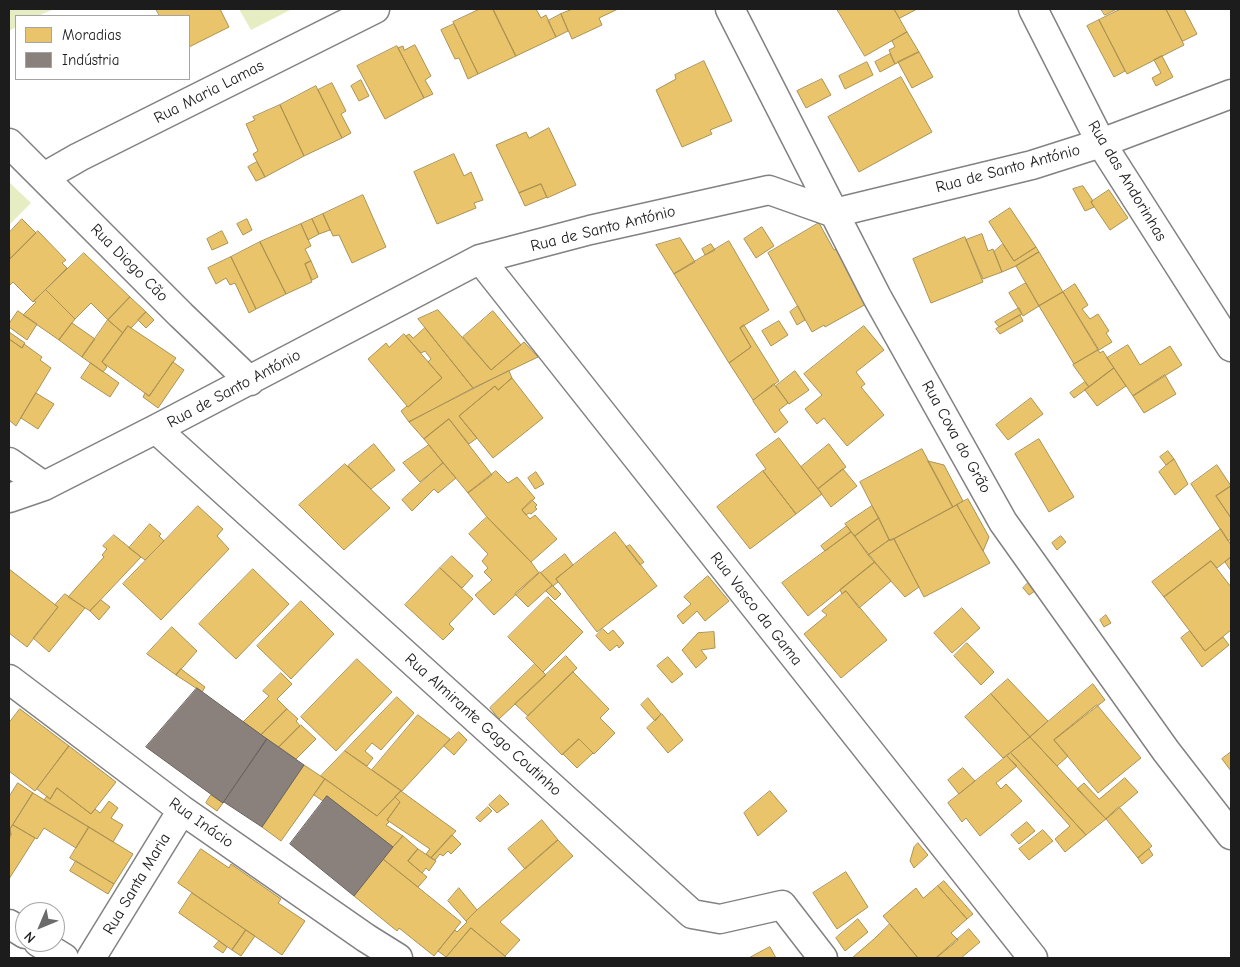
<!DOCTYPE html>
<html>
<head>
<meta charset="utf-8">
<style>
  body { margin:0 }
  #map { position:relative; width:1240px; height:967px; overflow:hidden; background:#fff; font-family:"Comic Neue",sans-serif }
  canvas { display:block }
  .frame { position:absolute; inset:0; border:10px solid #1c1c1c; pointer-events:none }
  .legend { position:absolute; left:15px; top:15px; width:175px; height:65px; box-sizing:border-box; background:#fff; border:1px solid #a4a4a4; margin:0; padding:6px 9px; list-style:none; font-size:15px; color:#1c1c1c }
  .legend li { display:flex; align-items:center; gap:10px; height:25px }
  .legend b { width:25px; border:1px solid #a4a4a4 }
  .north { position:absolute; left:15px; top:902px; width:50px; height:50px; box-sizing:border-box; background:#fff; border:1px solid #a4a4a4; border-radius:50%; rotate:225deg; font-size:14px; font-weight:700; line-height:20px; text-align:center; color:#1c1c1c }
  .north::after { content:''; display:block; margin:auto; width:18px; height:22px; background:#6b6b6b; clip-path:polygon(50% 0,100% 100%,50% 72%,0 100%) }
</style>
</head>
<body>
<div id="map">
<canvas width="1240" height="967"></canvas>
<div class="frame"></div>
<ul class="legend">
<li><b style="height:14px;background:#e9c46a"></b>Moradias</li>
<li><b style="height:14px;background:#8a817c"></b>Indústria</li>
</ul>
<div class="north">N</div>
</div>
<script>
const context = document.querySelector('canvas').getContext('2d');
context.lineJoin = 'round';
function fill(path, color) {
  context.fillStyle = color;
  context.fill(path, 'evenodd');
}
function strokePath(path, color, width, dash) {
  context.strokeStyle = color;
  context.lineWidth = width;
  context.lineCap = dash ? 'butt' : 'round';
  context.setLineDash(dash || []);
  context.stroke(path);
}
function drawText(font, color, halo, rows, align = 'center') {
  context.font = font + ' "Comic Neue",sans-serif';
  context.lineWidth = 5;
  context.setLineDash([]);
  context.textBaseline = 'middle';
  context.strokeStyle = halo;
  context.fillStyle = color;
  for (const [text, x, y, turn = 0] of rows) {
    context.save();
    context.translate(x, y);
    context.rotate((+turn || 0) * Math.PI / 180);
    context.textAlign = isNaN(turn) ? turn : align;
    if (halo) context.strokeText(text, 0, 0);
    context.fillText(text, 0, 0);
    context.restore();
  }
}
fill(new Path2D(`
  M9,9H54L38,16H16V27L9,31Z
  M239,9H292L251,30Z
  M9,182L31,203L9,225Z`), '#e6edc3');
const homes = new Path2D(`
  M156,9H220L229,27L189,47V16H160Z
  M480,9H493L516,56L478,74L453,22Z
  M493,9H536L541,18L546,15L556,37L516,56Z
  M573,9H618L599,18L602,25L572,39L561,14Z
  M837,9H894L907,32L865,56Z
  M894,9H917L900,18Z
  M1101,9H1117L1105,15Z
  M1121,9H1166L1184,45L1127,74L1099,20Z
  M1166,9H1184L1197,34L1183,41Z
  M561,14L568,31L556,37L548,21Z
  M1099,20L1125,71L1114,77L1087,26Z
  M454,24L478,74L468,79L459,58L455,59L441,30Z
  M907,32L919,52L895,64L889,50L895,47L892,41Z
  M415,45L431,76L425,80L433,94L424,98L398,48L403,46L404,50Z
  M397,46L424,98L385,119L357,66Z
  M919,52L933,77L912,88L898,62Z
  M890,54L895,64L880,72L875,62Z
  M1162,56L1173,77L1156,86L1152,78L1161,73L1154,60Z
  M704,61L732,121L710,130L712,134L682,147L656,90L676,79L675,75Z
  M867,62L873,75L845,89L839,76Z
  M901,77L932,132L859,172L828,117Z
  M822,79L831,95L806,108L797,91Z
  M361,80L369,96L359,101L351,86Z
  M332,83L346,111L341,114L351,133L342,138L318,90Z
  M316,86L342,138L304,156L280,105Z
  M280,105L304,156L265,177L253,154L258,151L246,124L255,120L253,117Z
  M549,128L576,185L547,198L541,184L519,193L496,145L526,132L529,138Z
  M454,154L464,176L471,172L483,200L474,203L476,208L437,224L414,172Z
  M257,162L265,177L256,181L248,167Z
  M541,184L547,197L525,206L519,193Z
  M1083,186L1093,201L1091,202L1094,207L1085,211L1073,189Z
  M1109,190L1128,218L1110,230L1091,202Z
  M363,195L386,247L352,263L339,235L333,236L323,214Z
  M1010,208L1036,247L1014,261L989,222Z
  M323,214L330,230L319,234L312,219Z
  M22,219L36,233L10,259L9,233Z
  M247,219L252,230L243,235L237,224Z
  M312,219L319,234L308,240L301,224Z
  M819,223L834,250L837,249L868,303L825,327L824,325L812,332L768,253Z
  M301,224L311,246L305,249L311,261L305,264L312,282L286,294L260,242Z
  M762,227L774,246L756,258L744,239Z
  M38,231L66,260L62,263L67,268L33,302L13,282L9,286V260Z
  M222,231L228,243L212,250L207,239Z
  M982,234L988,251L993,249L1002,272L983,279L966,240Z
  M965,237L983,282L931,303L913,259Z
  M680,238L695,262L674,274L656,245Z
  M729,241L769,310L740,328L751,347L729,363L674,274Z
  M260,242L286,294L256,309L231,257Z
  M711,244L715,250L705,255L702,249Z
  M1003,244L1014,261L1036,247L1039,252L1016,266L1002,272L994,252Z
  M1039,252L1063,292L1039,306L1016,266Z
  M84,253L130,297L108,320L91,303L75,319L46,290Z
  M231,257L256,309L249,313L235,283L230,285L226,278L216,284L208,268Z
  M311,261L318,277L312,280L305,264Z
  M1026,283L1039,306L1023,316L1009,293Z
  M1075,284L1088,305L1082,309L1090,319L1098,314L1109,331L1106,333L1112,342L1099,350L1063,292Z
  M46,290L75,319L59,340L23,315L36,302L34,301Z
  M1063,292L1098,350L1074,364L1039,306Z
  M130,297L146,312L131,328L128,326L123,333L108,320Z
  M798,306L805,320L797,325L790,312Z
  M1019,308L1022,314L999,327L995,322Z
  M438,310L491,370L524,342L538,357L473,388L418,319Z
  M18,311L37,324L27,340L9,327V324Z
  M493,311L521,345L491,370L463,337Z
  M146,312L154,320L146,328L138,320Z
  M1020,315L1023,321L1000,334L996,329Z
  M108,320L123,333L102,362L107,367L103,372L82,357Z
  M779,321L788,335L771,346L762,331Z
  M72,323L95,339L82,357L59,340Z
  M744,325L779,381L753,400L729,363L751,347L740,328Z
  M128,326L176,358L149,396L102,362Z
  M864,326L884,350L856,372L865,384L861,387L884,415L847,446L824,418L817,424L805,409L822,395L804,374Z
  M425,328L473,388L409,422L401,411L407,406L408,407L442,378L428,362L431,359L425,351L421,353L406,336L409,334L413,338Z
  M9,332L25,343L22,348L9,339Z
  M404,334L442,378L408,407L368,359L386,343L389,347Z
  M9,339L22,348L24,344L42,357L40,360L51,368L16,426L9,420Z
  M1128,345L1140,365L1170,346L1182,365L1133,396L1107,358Z
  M1098,350L1100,353L1103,351L1114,368L1089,387L1073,365Z
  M173,362L184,370L158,408L143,397L145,393L149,396Z
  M91,363L119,383L110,397L81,378Z
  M1114,368L1126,386L1097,406L1085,390Z
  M509,371L512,378L498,390L495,386L459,416L477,438L469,444L449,419L424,439L409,422Z
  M795,371L809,390L789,404L776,386Z
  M1165,375L1176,394L1144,413L1133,396Z
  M512,378L543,418L493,458L459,416L495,386L498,390Z
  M1085,382L1089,387L1074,398L1070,393Z
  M774,384L788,403L779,410L788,422L775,433L753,401Z
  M36,393L54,404L38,429L21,418Z
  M1031,398L1043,414L1008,440L996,425Z
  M449,419L492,475L468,493L424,439Z
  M779,438L822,494L796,514L763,471L766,469L756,455Z
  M1039,439L1074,497L1049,512L1015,454Z
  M374,444L395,470L371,489L348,466Z
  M829,444L846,467L818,489L801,467Z
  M429,445L443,463L420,482L403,463Z
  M922,449L953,507L890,541L860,482Z
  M1168,451L1174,459L1166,465L1160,457Z
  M1174,459L1188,484L1175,495L1159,472Z
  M928,461L944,465L963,501L953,507Z
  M443,463L456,478L438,493L434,489L412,511L402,500Z
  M345,464L390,508L344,550L299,505Z
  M1217,465L1231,486L1216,496L1231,518V539L1228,541L1191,484Z
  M843,469L857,486L831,507L818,489Z
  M496,471L508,483L517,477L535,498L522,510L530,519L535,515L557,539L531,562L487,517L468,493Z
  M763,471L796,514L750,549L717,507Z
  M536,472L544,484L535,489L528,478Z
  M1231,486V518L1216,496Z
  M968,499L989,537L983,551L957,505Z
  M532,500L537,505L535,507L537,509L531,514L529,513L526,515L522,510Z
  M957,505L990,563L924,597L894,539Z
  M198,506L223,529L217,536L229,549L161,620L123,584Z
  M872,506L879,518L855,536L845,524Z
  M487,517L531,562L539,573L494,615L475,595L492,580L484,572L488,568L482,561L488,554L469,534Z
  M879,518L889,540L868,555L855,536Z
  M150,524L161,534L159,536L164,541L145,560L129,548Z
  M847,526L851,532L825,551L821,546Z
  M1221,529L1231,545V557L1217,568L1211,561L1164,597L1152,582Z
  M615,532L657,586L597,632L556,579Z
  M851,532L875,562L808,616L782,583Z
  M114,535L141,557L90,611L68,597L104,557L102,555L107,549L103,546Z
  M1061,536L1066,542L1057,550L1052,543Z
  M894,539L919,587L905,597L868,555L889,540Z
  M630,545L644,562L640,565L626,547Z
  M565,554L573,565L556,579L558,582L553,586L541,573Z
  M452,556L473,576L462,588L440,568Z
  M1231,557V571L1225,562Z
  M1211,561L1231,587V630L1205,651L1164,597Z
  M875,562L891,581L859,608L846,591L842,594L840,590Z
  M440,568L473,599L449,624L454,629L443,640L405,605Z
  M9,569L58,607L27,647L9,633Z
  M253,569L289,604L236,659L199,624Z
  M540,572L552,585L528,607L515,594Z
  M708,576L729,601L705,621L697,611L683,624L677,616L691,604L684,597Z
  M1028,583L1035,591L1029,595L1023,588Z
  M553,586L561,594L555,600L546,591Z
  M846,591L887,640L841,678L804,634L827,615L822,611Z
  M65,594L85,608L49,652L33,638L58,607L55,605Z
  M548,597L583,632L543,672L508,637Z
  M101,600L110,607L99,620L90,611Z
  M301,601L334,634L291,679L257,646Z
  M962,608L980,628L952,653L934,633Z
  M1106,615L1111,623L1104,627L1100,620Z
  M172,627L197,651L176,675L147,654Z
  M603,629L608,634L613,630L624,643L619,648L617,645L610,651L596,636Z
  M1190,631L1205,651L1223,637L1229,645L1202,667L1181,638Z
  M714,632L715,648L701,650L707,658L696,668L682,650L698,633Z
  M967,643L994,672L981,685L954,656Z
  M566,656L577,668L528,716L515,704Z
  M668,657L683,674L672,683L657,666Z
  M357,659L392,692L336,751L301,717Z
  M535,664L546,675L499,719L490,708Z
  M181,669L205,687L202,692L176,675Z
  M573,672L609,709L600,718L615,733L594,754L579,739L562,755L526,718Z
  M281,673L292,684L277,699L287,709L261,735L243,722L269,696L263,691Z
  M1008,679L1048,721L1030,737L991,694Z
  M1093,684L1105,700L1054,740L1068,756L1057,766L1030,737Z
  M991,694L1030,737L1003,758L965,717Z
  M397,697L414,713L381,750L372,743L365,751L373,758L367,766L345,751Z
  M648,698L661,714L655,721L641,705Z
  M1097,705L1141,758L1098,793L1054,740Z
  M20,709L69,746L35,791L9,771V723Z
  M287,709L298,719L296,721L300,726L279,747L261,735Z
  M662,714L683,740L668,753L647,728Z
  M418,715L450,739L402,791L372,770Z
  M301,725L316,739L296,759L279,747Z
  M459,732L467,740L454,755L444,746Z
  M1030,737L1106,819L1086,835L1011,753Z
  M579,739L593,753L577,768L563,754Z
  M69,746L116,782L91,814L57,788L50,799L37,789Z
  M345,751L401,791L377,816L321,776Z
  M1231,752V771L1222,759Z
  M1011,753L1086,835L1065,852L1055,839L1070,826L1007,756Z
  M1007,756L1017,766L996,783L1001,789L1006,784L1022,801L980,836L966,818L962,822L948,803Z
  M304,765L325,779L281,841L262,827Z
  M963,768L975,781L959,794L948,780Z
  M1125,778L1138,792L1106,819L1077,789L1084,783L1099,799Z
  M325,779L377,816L395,797L400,802L387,820L389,822L386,825L403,836L393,847L327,796L323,801L314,795Z
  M18,783L33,793L10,829L11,835L9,834V797Z
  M57,788L91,814L95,809L100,813L109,801L118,808L111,818L123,825L113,842L44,800L47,796L50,799Z
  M401,791L456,831L431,858L426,854L430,849L387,820L400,802L395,797Z
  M770,791L787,811L758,836L744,813Z
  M33,793L89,827L76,848L44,828L37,839L13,825Z
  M211,795L223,803L217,811L206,803Z
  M500,795L509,804L497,813L489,805Z
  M488,807L492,811L480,822L476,818Z
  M1119,807L1152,846L1138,858L1106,819Z
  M542,820L558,840L525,869L508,849Z
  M1027,822L1035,831L1019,844L1011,835Z
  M13,825L35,838L9,879V839L11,835L10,829Z
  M89,827L133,854L114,884L70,858Z
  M1043,830L1053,841L1029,860L1019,849Z
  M452,835L461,844L451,854L448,851L443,856L440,854L435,860L431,858Z
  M403,836L418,849L408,861L427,877L418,887L383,859Z
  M558,840L573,856L500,922L520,940L505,956L471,928L446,957L438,951L455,930L457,932L467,922L466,921L477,910Z
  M918,843L928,855L914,868L910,861L914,847Z
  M201,849L229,868L231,864L281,899L278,903L305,921L282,955L178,883Z
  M418,849L436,861L429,871L426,868L422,873L408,861Z
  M1149,849L1153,855L1142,864L1138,858Z
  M383,859L461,922L434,956L399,928L397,931L354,896Z
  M76,861L114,884L108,894L70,871Z
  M846,872L868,907L837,929L813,893Z
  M944,881L973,914L967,919L938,886Z
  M938,886L967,919L951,933L958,940L936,958H918L883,916L916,888L923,898Z
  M459,888L477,910L466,921L448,901Z
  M192,893L246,930L232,950L179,913Z
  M858,919L868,932L845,951L836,938Z
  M55,922L62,927L58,933L55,932Z
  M890,924L918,958H852L874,939Z
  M471,928L507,958H446Z
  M969,929L980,942L961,958H936Z
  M246,930L255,936L241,956L232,950Z
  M219,941L227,947L223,953L214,947Z
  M770,947L776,958H749Z`);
fill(homes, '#e9c46a');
strokePath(homes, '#ac9253', 1);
const industry = new Path2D(`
  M197,688L267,739L223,803L146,747Z
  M267,739L304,765L262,827L224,802Z
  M327,796L393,847L354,896L290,844Z`);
fill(industry, '#8a817c');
strokePath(industry, '#69635f', 1);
const minor = new Path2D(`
  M730,9L877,297L1003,522L1166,751L1231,835
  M1033,9L1101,143L1231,347
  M9,143L181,315L250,381
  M44,177L79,157L375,9
  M480,259L1033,958
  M156,429L692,914L720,919L782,905L823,958
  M9,462L44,486
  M9,498L44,486L156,429L480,259L590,230L769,190L834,213L1032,165L1101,143L1231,94
  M9,679L182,810L366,938L398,958
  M9,924L25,934
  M38,942L64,958
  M91,958L182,810`);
strokePath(minor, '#828282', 31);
strokePath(minor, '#fff', 28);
drawText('16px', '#1c1c1c', '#fff', [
  ["Rua Maria Lamas",209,92,-27],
  ["Rua de Santo António",1008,169,-15],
  ["Rua das Andorinhas",1127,181,59],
  ["Rua de Santo António",603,229,-14],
  ["Rua Diogo Cão",129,263,45],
  ["Rua de Santo António",234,389,-28],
  ["Rua Cova do Grão",956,437,61],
  ["Rua Vasco da Gama",756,609,52],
  ["Rua Almirante Gago Coutinho",483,725,42],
  ["Rua Inácio",201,823,35],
  ["Rua Santa Maria",137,884,-59]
]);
</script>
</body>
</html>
